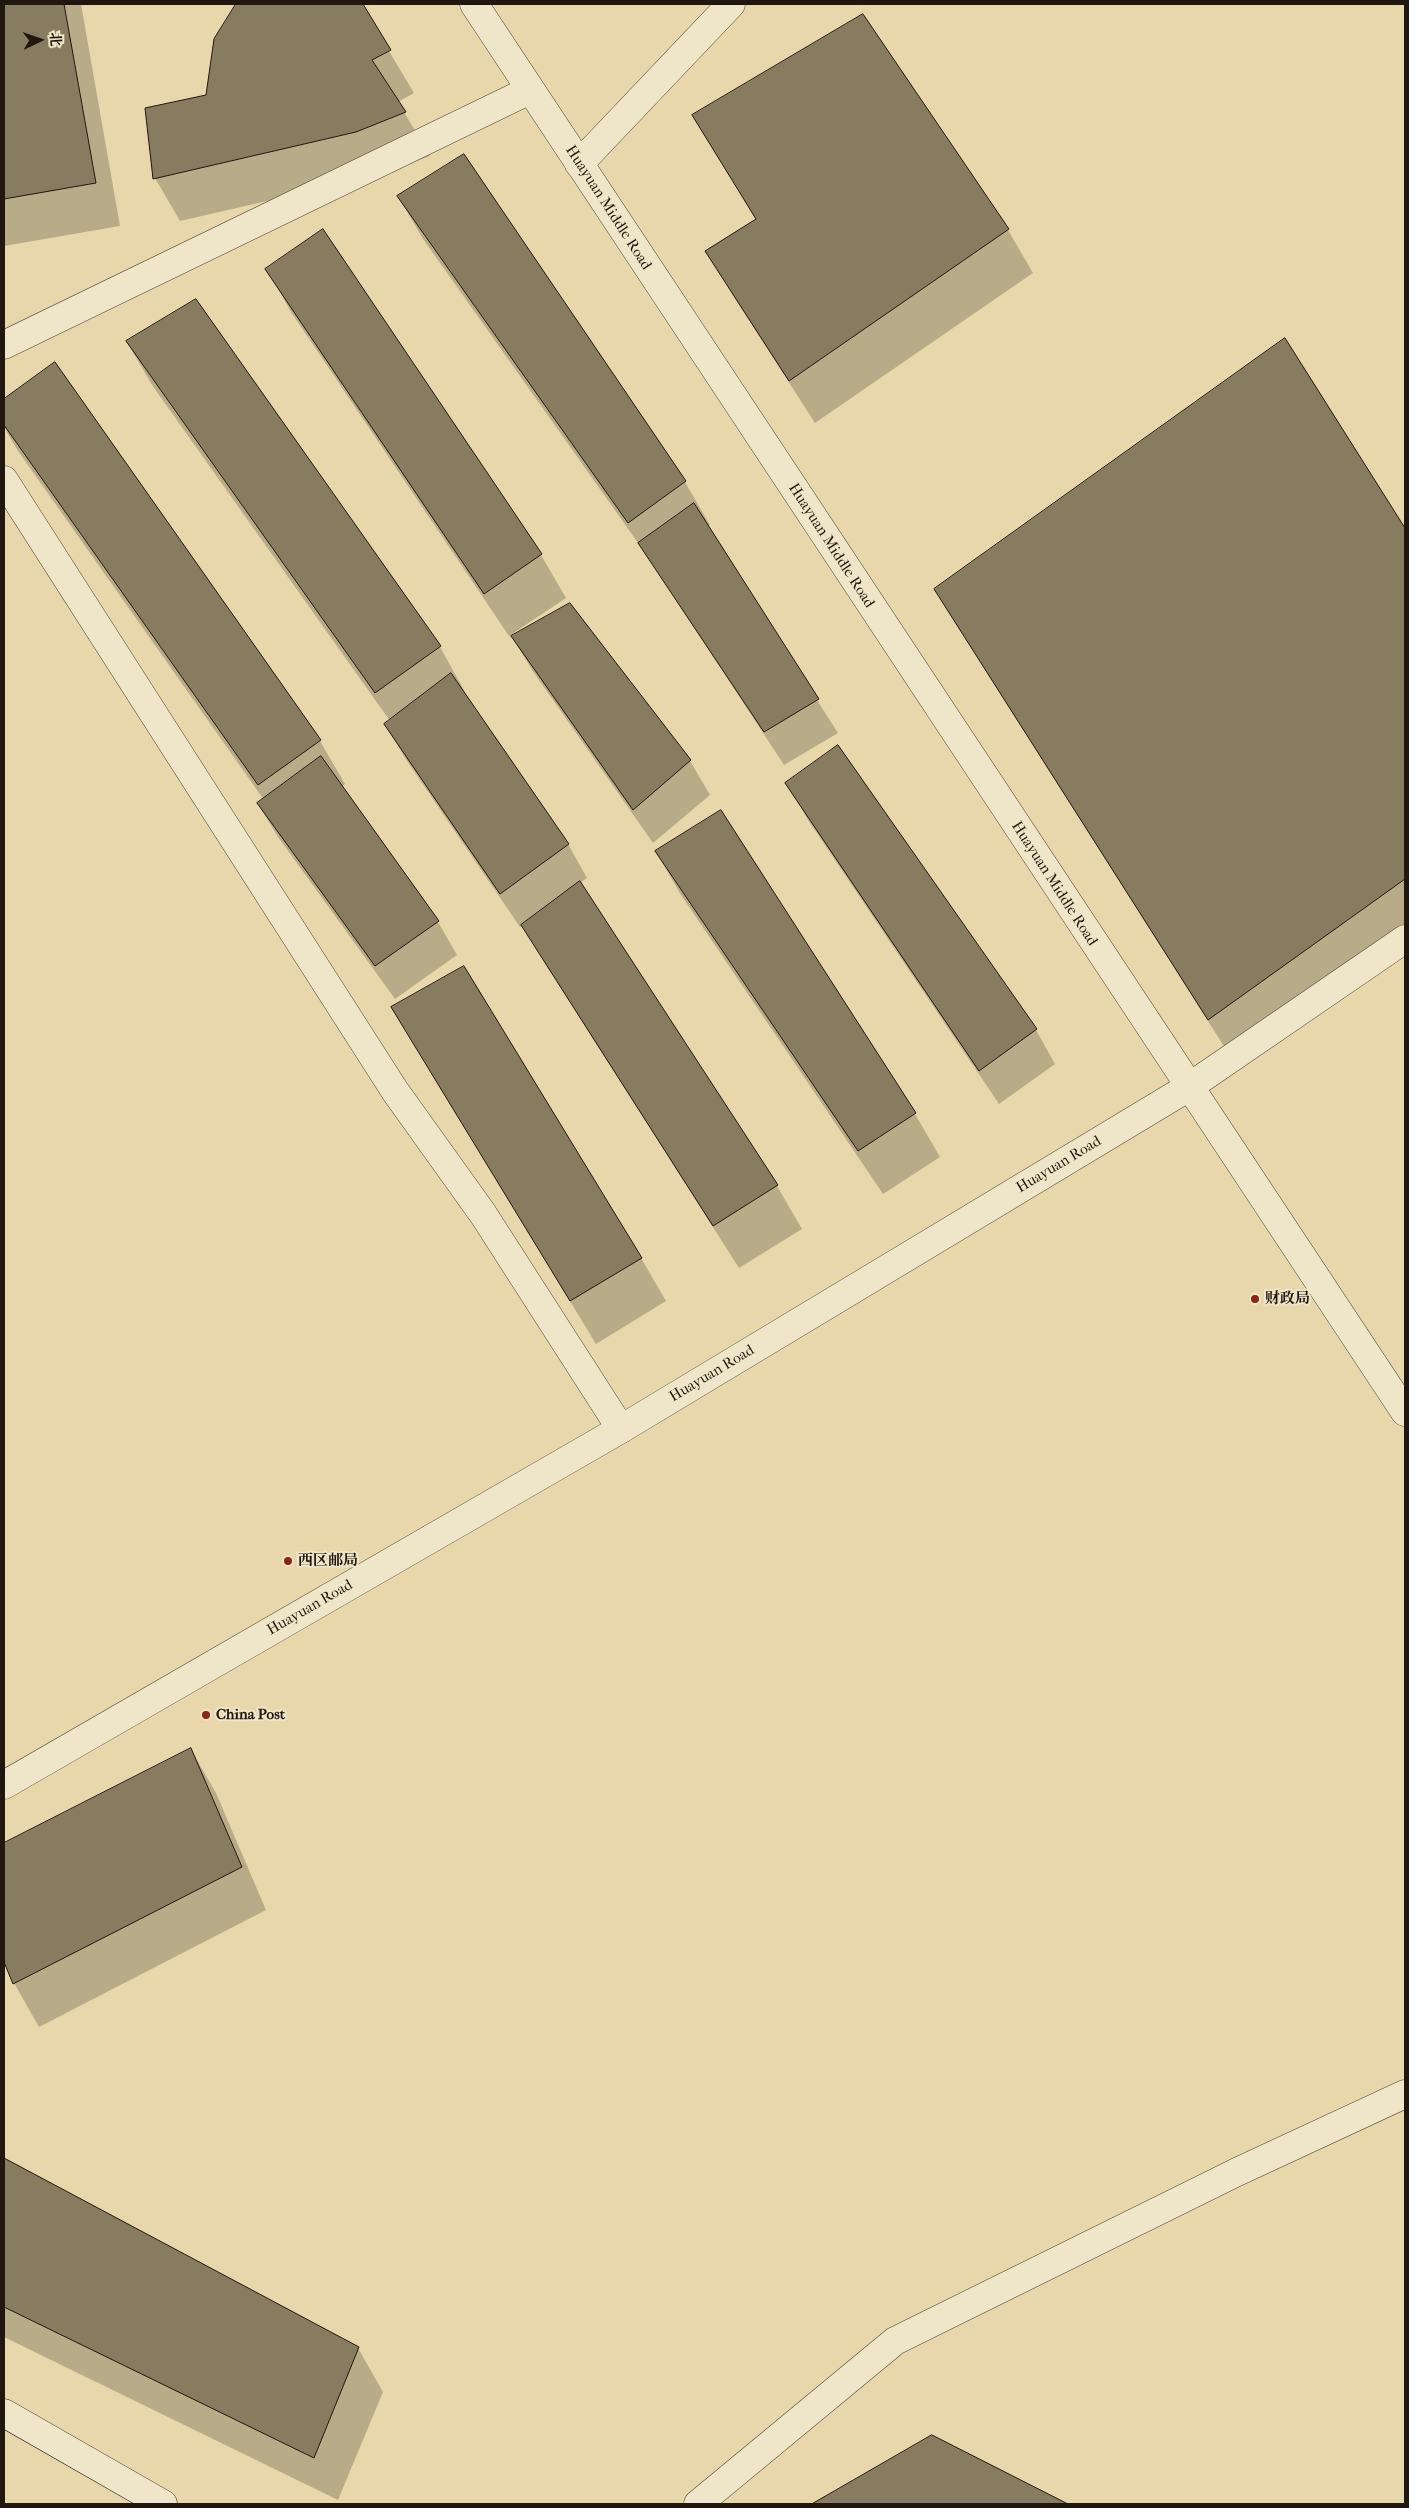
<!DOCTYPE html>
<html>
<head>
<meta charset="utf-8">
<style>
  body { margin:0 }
  #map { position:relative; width:1409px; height:2508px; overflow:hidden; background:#e7d7aa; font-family:"IM FELL French Canon","Noto Serif SC",serif }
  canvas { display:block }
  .frame { position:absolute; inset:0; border:5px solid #20170f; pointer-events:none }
  .north { position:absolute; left:15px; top:15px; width:50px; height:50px; -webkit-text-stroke:4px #efe5c8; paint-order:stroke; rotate:87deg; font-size:14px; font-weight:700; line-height:20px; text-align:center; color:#20170f }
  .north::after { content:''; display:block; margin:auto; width:18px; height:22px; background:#20170f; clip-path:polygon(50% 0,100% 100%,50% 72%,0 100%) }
</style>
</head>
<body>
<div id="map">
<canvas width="1409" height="2508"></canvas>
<div class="frame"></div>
<div class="north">北</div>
</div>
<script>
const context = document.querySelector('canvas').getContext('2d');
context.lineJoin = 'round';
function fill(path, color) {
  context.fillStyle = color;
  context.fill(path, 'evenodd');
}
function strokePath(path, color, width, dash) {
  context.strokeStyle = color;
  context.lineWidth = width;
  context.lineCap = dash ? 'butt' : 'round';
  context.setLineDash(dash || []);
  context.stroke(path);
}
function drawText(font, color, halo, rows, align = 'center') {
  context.font = font + ' "IM FELL French Canon","Noto Serif SC",serif';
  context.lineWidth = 4;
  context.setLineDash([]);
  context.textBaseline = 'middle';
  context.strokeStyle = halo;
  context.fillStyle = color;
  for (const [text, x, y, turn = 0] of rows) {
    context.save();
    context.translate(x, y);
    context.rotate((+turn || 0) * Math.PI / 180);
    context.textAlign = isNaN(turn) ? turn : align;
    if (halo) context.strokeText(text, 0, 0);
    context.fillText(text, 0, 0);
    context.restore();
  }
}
fill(new Path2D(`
  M4,4H81L120,226L4,246Z
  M237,4H361L414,93L398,102L430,156L381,175L180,221L155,178L207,96L215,40Z
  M863,16L1008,230L1033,273L815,423L732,294L707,251L756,220L694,116Z
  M398,196L685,482L710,525L707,527L838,733L784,765L648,557L423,239Z
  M267,269L541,555L566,598L509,636L291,312Z
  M1285,340L1405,530V940L1234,1062L961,632L936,589Z
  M127,342L440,647L464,690L463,691L568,844L587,878L580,883L777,1186L802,1229L739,1268L548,968L523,925L520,927L405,758L385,724L390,721L152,385Z
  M55,364L320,741L345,784L341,787L438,922L457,955L395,999L278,837L258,804L264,800L18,451L4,427V400Z
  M569,605L690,761L710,795L653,843L532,670L512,637Z
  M838,746L1036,1030L1055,1064L999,1104L806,817L787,783Z
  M720,812L915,1114L940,1157L883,1194L681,895L656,852Z
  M392,1008L641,1258L666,1301L596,1344Z
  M191,1750L216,1793L266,1910L39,2027L14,1983L4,1959V1844Z
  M4,2160L358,2348L383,2392L338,2500L4,2337Z
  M932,2436L1065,2504H815Z`), '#0003');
const building = new Path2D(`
  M4,4H64L96,183L4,199Z
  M236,4H363L391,50L372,60L406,112L356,132L153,179L145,108L206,95L214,39Z
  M863,14L1009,229L789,381L705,251L756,219L692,115Z
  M464,154L686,481L628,523L397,196Z
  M323,229L542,554L484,594L265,269Z
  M196,299L441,646L375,693L126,341Z
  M1285,338L1405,528V879L1208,1020L934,589Z
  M55,362L321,740L258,785L4,425V399Z
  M694,503L819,699L764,732L638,543Z
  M570,603L691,760L633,810L511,636Z
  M451,673L569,844L500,894L384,724Z
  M838,745L1037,1029L979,1071L785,783Z
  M321,756L439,921L375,966L257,803Z
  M721,810L916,1113L858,1151L655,851Z
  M580,881L778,1185L713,1226L521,925Z
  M464,966L642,1258L570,1301L391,1007Z
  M191,1748L242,1867L13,1984L4,1962V1843Z
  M4,2158L359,2347L314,2458L4,2307Z
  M932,2435L1068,2504H812Z`);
fill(building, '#877b60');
strokePath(building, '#20170f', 1);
const minor = new Path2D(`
  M579,164L731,4
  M4,345L530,90
  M4,480L395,1091L483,1214L621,1429
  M698,2504L895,2341L1237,2172L1405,2094`);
const tertiary = new Path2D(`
  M474,4L1405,1412
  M4,1785L621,1429L1189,1087L1405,939`);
const secondary = new Path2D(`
  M4,2413L163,2504`);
strokePath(minor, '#524736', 29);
strokePath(tertiary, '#524736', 29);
strokePath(secondary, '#20170f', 29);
strokePath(minor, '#efe5c8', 28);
strokePath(tertiary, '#efe5c8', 28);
strokePath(secondary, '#efe5c8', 28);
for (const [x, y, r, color] of [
  [1255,1299,5,"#8f2418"],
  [288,1561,5,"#8f2418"],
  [206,1715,5,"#8f2418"]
]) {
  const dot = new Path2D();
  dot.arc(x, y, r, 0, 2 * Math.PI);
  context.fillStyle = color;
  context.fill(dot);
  strokePath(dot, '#efe5c8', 2);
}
drawText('15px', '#20170f', '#efe5c8', [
  ["Huayuan Middle Road",608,208,57],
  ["Huayuan Middle Road",831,546,57],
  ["Huayuan Middle Road",1054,884,57],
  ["Huayuan Road",1059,1165,-31],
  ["Huayuan Road",712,1374,-31],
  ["Huayuan Road",310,1608,-30]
]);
drawText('bold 15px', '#20170f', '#efe5c8', [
  ["财政局",1265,1299],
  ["西区邮局",298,1561],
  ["China Post",216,1715]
], 'left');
</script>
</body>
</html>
